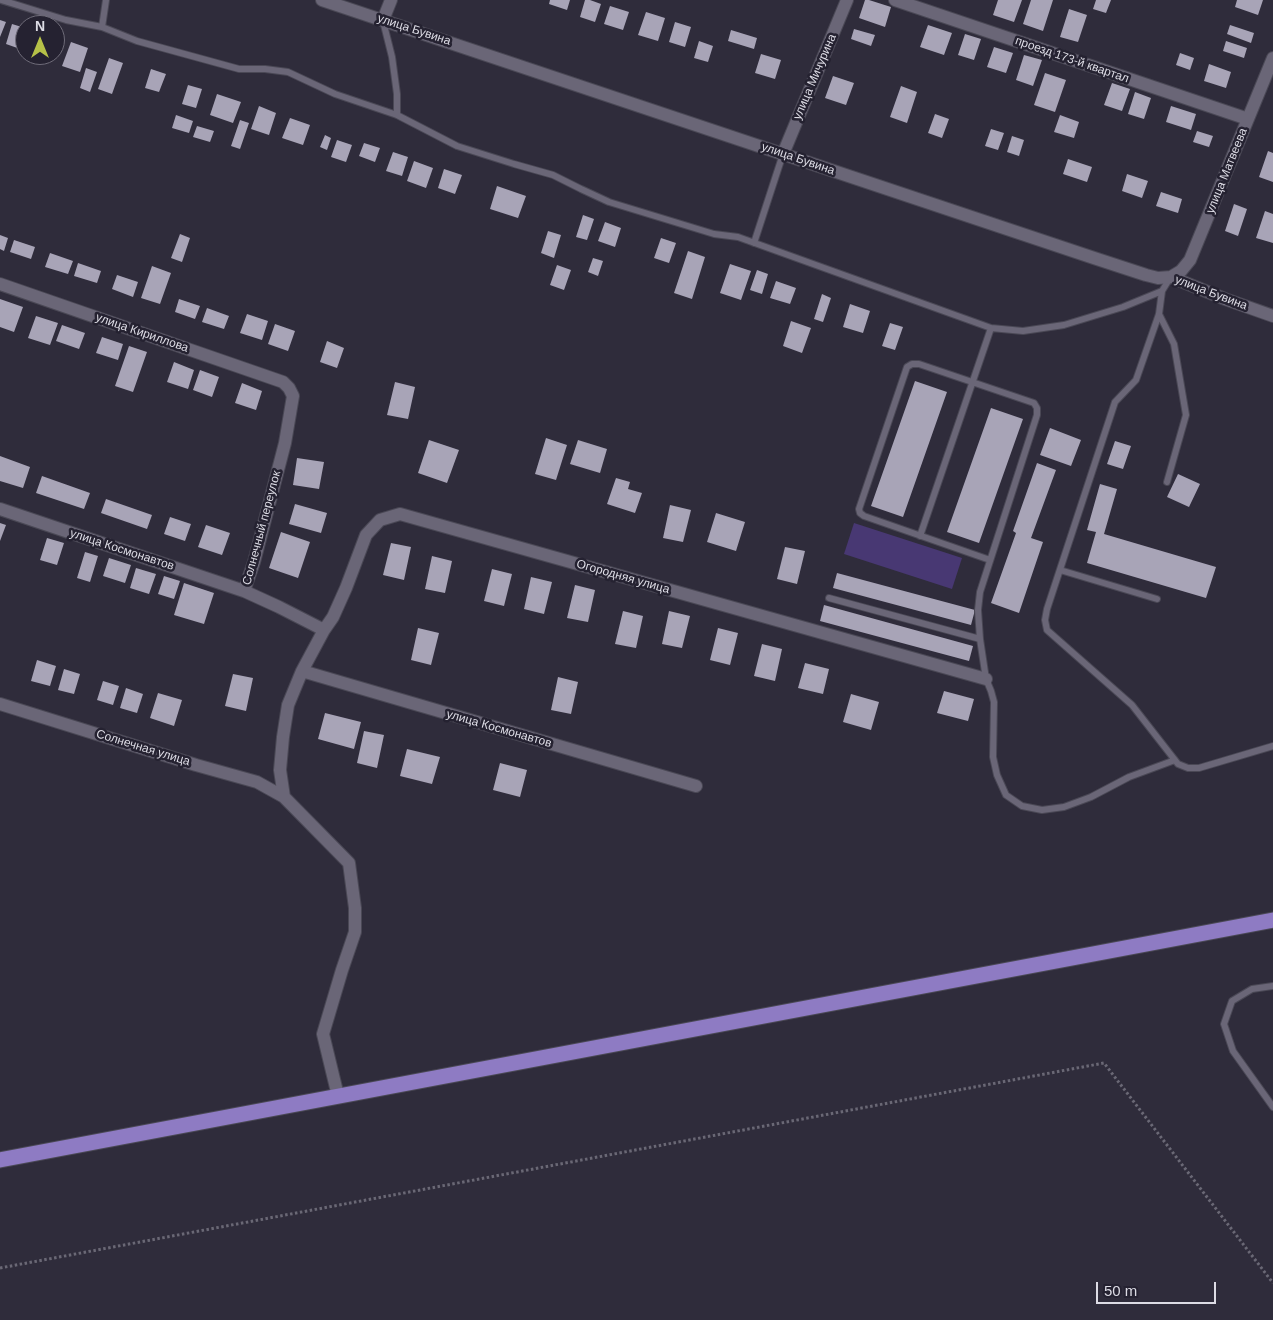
<!DOCTYPE html>
<html>
<head>
<meta charset="utf-8">
<style>
  body { margin:0 }
  #map { position:relative; width:1273px; height:1320px; overflow:hidden; background:#2f2c3b; font-family:Helvetica,sans-serif }
  canvas { display:block }
  .north { position:absolute; left:15px; top:15px; width:50px; height:50px; box-sizing:border-box; background:#252231; border:1px solid #6f6c79; border-radius:50%; rotate:0deg; font-size:14px; font-weight:700; line-height:20px; text-align:center; color:#dddce5 }
  .north::after { content:''; display:block; margin:auto; width:18px; height:22px; background:#b6c148; clip-path:polygon(50% 0,100% 100%,50% 72%,0 100%) }
  .scale { position:absolute; left:1096px; top:1282px; width:120px; height:22px; box-sizing:border-box; border:2px solid #dddce5; border-top:0; padding-left:6px; font-size:15px; line-height:18px; white-space:nowrap; color:#dddce5; -webkit-text-stroke:4px #252231; paint-order:stroke }
</style>
</head>
<body>
<div id="map">
<canvas width="1273" height="1320"></canvas>
<div class="north">N</div>
<div class="scale">50 m</div>
</div>
<script>
const context = document.querySelector('canvas').getContext('2d');
context.lineJoin = 'round';
function fill(path, color) {
  context.fillStyle = color;
  context.fill(path, 'evenodd');
}
function strokePath(path, color, width, dash) {
  context.strokeStyle = color;
  context.lineWidth = width;
  context.lineCap = dash ? 'butt' : 'round';
  context.setLineDash(dash || []);
  context.stroke(path);
}
function drawText(font, color, halo, rows, align = 'center') {
  context.font = font + ' Helvetica,sans-serif';
  context.lineWidth = 5;
  context.setLineDash([]);
  context.textBaseline = 'middle';
  context.strokeStyle = halo;
  context.fillStyle = color;
  for (const [text, x, y, turn = 0] of rows) {
    context.save();
    context.translate(x, y);
    context.rotate((+turn || 0) * Math.PI / 180);
    context.textAlign = isNaN(turn) ? turn : align;
    if (halo) context.strokeText(text, 0, 0);
    context.fillText(text, 0, 0);
    context.restore();
  }
}
fill(new Path2D(`
  M854,523L962,558L952,589L844,554Z`), '#483873');
fill(new Path2D(`
  M550,0H570L567,10L549,4Z
  M585,0H590L601,4L595,22L580,17Z
  M865,0H869L891,7L885,27L859,18Z
  M998,0H1022L1014,22L993,15Z
  M1031,0H1053L1043,31L1023,24Z
  M1096,0H1111L1106,13L1093,9Z
  M1237,0H1263L1258,15L1235,7Z
  M610,6L629,12L623,30L604,24Z
  M1069,9L1087,15L1078,42L1060,37Z
  M646,12L665,18L658,41L638,35Z
  M0,20L6,22L0,37Z
  M675,22L691,27L685,47L669,42Z
  M12,24L25,28V45L23,50L6,44Z
  M928,25L952,33L944,55L920,47Z
  M1230,25L1254,33L1251,43L1227,34Z
  M854,29L875,35L871,46L851,39Z
  M731,30L757,38L754,49L728,41Z
  M965,34L981,39L974,60L958,55Z
  M699,41L713,46L708,62L694,58Z
  M1226,41L1247,48L1244,58L1223,51Z
  M71,42L88,48L80,72L62,66Z
  M994,47L1013,53L1006,73L987,67Z
  M1180,53L1194,58L1190,70L1176,65Z
  M761,54L781,60L775,79L755,73Z
  M1024,55L1042,60L1033,86L1016,80Z
  M109,58L123,63L112,94L98,89Z
  M1209,64L1231,72L1226,88L1204,81Z
  M86,68L97,72L90,92L80,88Z
  M151,69L166,74L159,92L145,88Z
  M1045,73L1066,80L1055,112L1034,105Z
  M833,76L854,83L846,105L825,98Z
  M1112,83L1130,89L1122,111L1104,105Z
  M188,85L202,89L196,108L182,104Z
  M901,86L917,92L907,123L890,117Z
  M1135,92L1151,98L1144,119L1128,114Z
  M217,94L241,102L233,123L210,115Z
  M259,106L276,113L269,135L251,129Z
  M1171,106L1196,114L1191,130L1166,122Z
  M935,114L949,119L942,138L928,133Z
  M176,115L193,121L189,133L172,128Z
  M1060,115L1079,122L1074,138L1054,132Z
  M290,118L310,125L303,145L282,138Z
  M240,120L249,123L240,149L231,146Z
  M197,126L214,131L210,142L193,137Z
  M991,129L1004,133L998,150L985,146Z
  M1197,131L1213,136L1209,147L1193,142Z
  M325,135L331,138L327,150L320,147Z
  M1012,136L1024,140L1019,156L1007,152Z
  M337,140L352,145L346,162L331,157Z
  M364,143L380,148L375,162L359,156Z
  M1268,151L1273,153V182L1259,177Z
  M393,152L408,157L402,176L386,171Z
  M1068,159L1092,167L1087,182L1063,174Z
  M414,161L433,168L426,188L407,181Z
  M444,169L462,175L455,194L438,188Z
  M1127,174L1148,181L1142,198L1122,191Z
  M497,186L526,196L518,218L490,209Z
  M1161,192L1182,199L1178,213L1156,206Z
  M1234,204L1247,209L1238,236L1225,231Z
  M1265,211L1273,214V243L1256,238Z
  M583,215L594,219L587,240L576,237Z
  M605,222L621,228L615,247L598,241Z
  M548,231L561,235L554,258L541,253Z
  M180,234L190,238L182,262L171,258Z
  M0,235L8,238L4,251L0,249Z
  M661,238L676,243L669,263L654,258Z
  M14,240L35,247L31,259L10,252Z
  M688,251L705,257L692,299L674,293Z
  M50,253L73,261L68,274L45,267Z
  M593,258L603,261L598,276L588,272Z
  M78,263L101,271L97,283L74,276Z
  M730,264L751,271L741,300L720,293Z
  M557,265L571,270L564,290L550,285Z
  M152,266L171,273L160,304L141,298Z
  M757,270L768,274L762,294L750,290Z
  M117,275L138,282L133,297L112,289Z
  M776,281L796,288L790,304L770,298Z
  M822,294L831,298L823,322L814,319Z
  M0,299L23,307L14,332L0,327Z
  M179,299L200,306L195,319L175,312Z
  M850,304L870,311L863,333L843,327Z
  M207,308L229,316L224,329L202,322Z
  M247,314L268,321L262,340L240,333Z
  M36,316L58,323L50,345L28,338Z
  M791,321L811,328L802,353L783,346Z
  M890,323L903,327L895,350L882,346Z
  M275,324L295,331L288,351L268,344Z
  M62,325L85,333L79,349L56,341Z
  M102,337L123,344L118,360L96,353Z
  M327,341L344,348L337,368L320,362Z
  M129,346L147,352L133,392L115,386Z
  M174,362L194,370L188,389L167,382Z
  M200,370L219,377L212,397L193,390Z
  M915,381L947,392L903,517L871,506Z
  M395,382L415,387L408,419L387,415Z
  M242,383L262,391L256,410L235,403Z
  M991,408L1023,419L979,543L947,532Z
  M1050,428L1081,440L1071,466L1040,455Z
  M546,438L567,445L556,480L535,474Z
  M429,440L459,450L447,483L418,473Z
  M578,440L607,449L600,473L570,464Z
  M1115,441L1131,446L1123,469L1107,464Z
  M0,456L30,467L23,488L0,481Z
  M297,458L324,462L319,489L293,485Z
  M1037,463L1056,470L1031,538L1043,542L1019,613L991,603L1016,533L1013,531Z
  M1178,474L1200,484L1189,507L1167,497Z
  M42,476L90,493L84,509L36,493Z
  M616,478L630,482L628,489L642,493L635,513L607,504Z
  M1100,484L1117,489L1104,534L1216,567L1206,598L1087,563L1096,532L1087,530Z
  M106,499L152,515L147,529L101,513Z
  M295,504L327,513L321,533L289,524Z
  M670,505L691,510L683,542L663,538Z
  M716,513L745,522L736,551L707,542Z
  M170,517L191,524L185,541L164,534Z
  M0,523L6,525L0,541Z
  M206,525L230,533L222,555L198,547Z
  M281,532L310,542L298,578L269,568Z
  M47,538L64,543L57,565L40,560Z
  M391,543L411,547L404,580L383,575Z
  M785,547L805,551L797,584L777,579Z
  M85,552L98,556L90,582L77,578Z
  M432,556L452,561L445,593L425,589Z
  M109,558L131,565L125,583L103,576Z
  M136,568L156,574L149,594L130,588Z
  M492,569L512,574L504,606L484,601Z
  M837,573L975,610L971,625L833,588Z
  M164,576L180,581L174,599L158,594Z
  M531,577L552,582L544,614L524,609Z
  M184,583L214,593L204,624L174,615Z
  M575,585L595,590L588,622L567,618Z
  M824,605L973,646L969,661L820,621Z
  M623,611L643,616L636,648L615,644Z
  M669,611L690,616L682,648L662,644Z
  M418,628L439,633L431,665L411,660Z
  M718,628L738,633L730,665L710,660Z
  M762,644L782,649L775,681L754,676Z
  M37,660L56,666L50,686L31,681Z
  M805,663L829,669L823,694L798,688Z
  M64,669L80,674L74,694L58,690Z
  M233,674L253,678L246,711L225,706Z
  M558,677L578,682L571,714L551,710Z
  M103,681L119,686L113,705L97,700Z
  M126,688L143,694L137,713L120,708Z
  M944,691L974,699L968,721L937,713Z
  M158,693L182,700L174,726L150,718Z
  M851,694L879,702L871,730L843,722Z
  M325,713L361,722L354,749L318,739Z
  M364,731L384,735L377,768L357,763Z
  M407,749L440,757L432,784L400,776Z
  M500,763L527,770L520,797L493,790Z`), '#a8a4b7');
const lane = new Path2D(`
  M1,0L66,20L102,27L137,41L239,69H265L288,72L335,94L397,115L457,146L514,164L553,175L581,189L609,202L714,234L738,237L991,328L1023,331L1064,325L1123,307L1162,291L1170,278
  M383,21L392,57L397,94V115
  M102,27L106,0
  M754,243L783,154
  M1162,291L1159,314L1136,380L1115,402L1047,609L1045,620L1047,630L1132,705L1178,764L1188,768H1199L1273,746
  M1159,314L1174,344L1186,415L1167,482
  M920,536L991,328
  M990,560L864,516L860,513L859,509L907,367L912,364H919L1034,403L1037,408V415L980,592L978,610L980,639L986,679L991,691L994,702L993,757L997,775L1006,795L1022,806L1042,810L1064,807L1091,797L1129,777L1175,760
  M1060,570L1157,599
  M829,598L980,639
  M1273,986L1252,989L1232,1001L1224,1024L1233,1051L1273,1107`);
const street = new Path2D(`
  M322,0L1094,258L1146,275L1158,278L1171,277L1225,299L1273,316
  M895,0L1248,119
  M383,20L391,0
  M783,154L847,0
  M1171,277L1181,271L1190,260L1273,58
  M0,284L283,382L289,388L293,396L285,443L254,562L244,591L279,607L324,630L302,671L288,705L283,737L280,770L284,797L349,863L355,908V932L342,970L323,1034L338,1096
  M0,509L244,591
  M324,630L333,617L346,588L366,535L380,520L400,514L986,679
  M302,671L696,786
  M0,704L196,765L257,782L284,797`);
const primary = new Path2D(`
  M0,1160L1273,920`);
strokePath(lane, '#4a4855', 8);
strokePath(street, '#4a4855', 14);
strokePath(primary, '#4a4855', 17);
strokePath(new Path2D(`
  M0,1268L1104,1063L1273,1283`), '#6a6875', 3, [2.5, 2.5]);
strokePath(lane, '#6a6677', 6);
strokePath(street, '#6a6677', 12);
strokePath(primary, '#8e7bc3', 15);
drawText('12px', '#dddce5', '#252231', [
  ["улица Бувина",414,30,18],
  ["проезд 173-й квартал",1072,60,19],
  ["улица Мичурина",815,77,-67],
  ["улица Бувина",798,159,19],
  ["улица Матвеева",1227,171,-68],
  ["улица Бувина",1211,293,21],
  ["улица Кириллова",142,333,19],
  ["Солнечный переулок",262,528,-75],
  ["улица Космонавтов",122,550,18],
  ["Огородняя улица",623,577,16],
  ["улица Космонавтов",499,729,16],
  ["Солнечная улица",143,748,17]
]);
</script>
</body>
</html>
